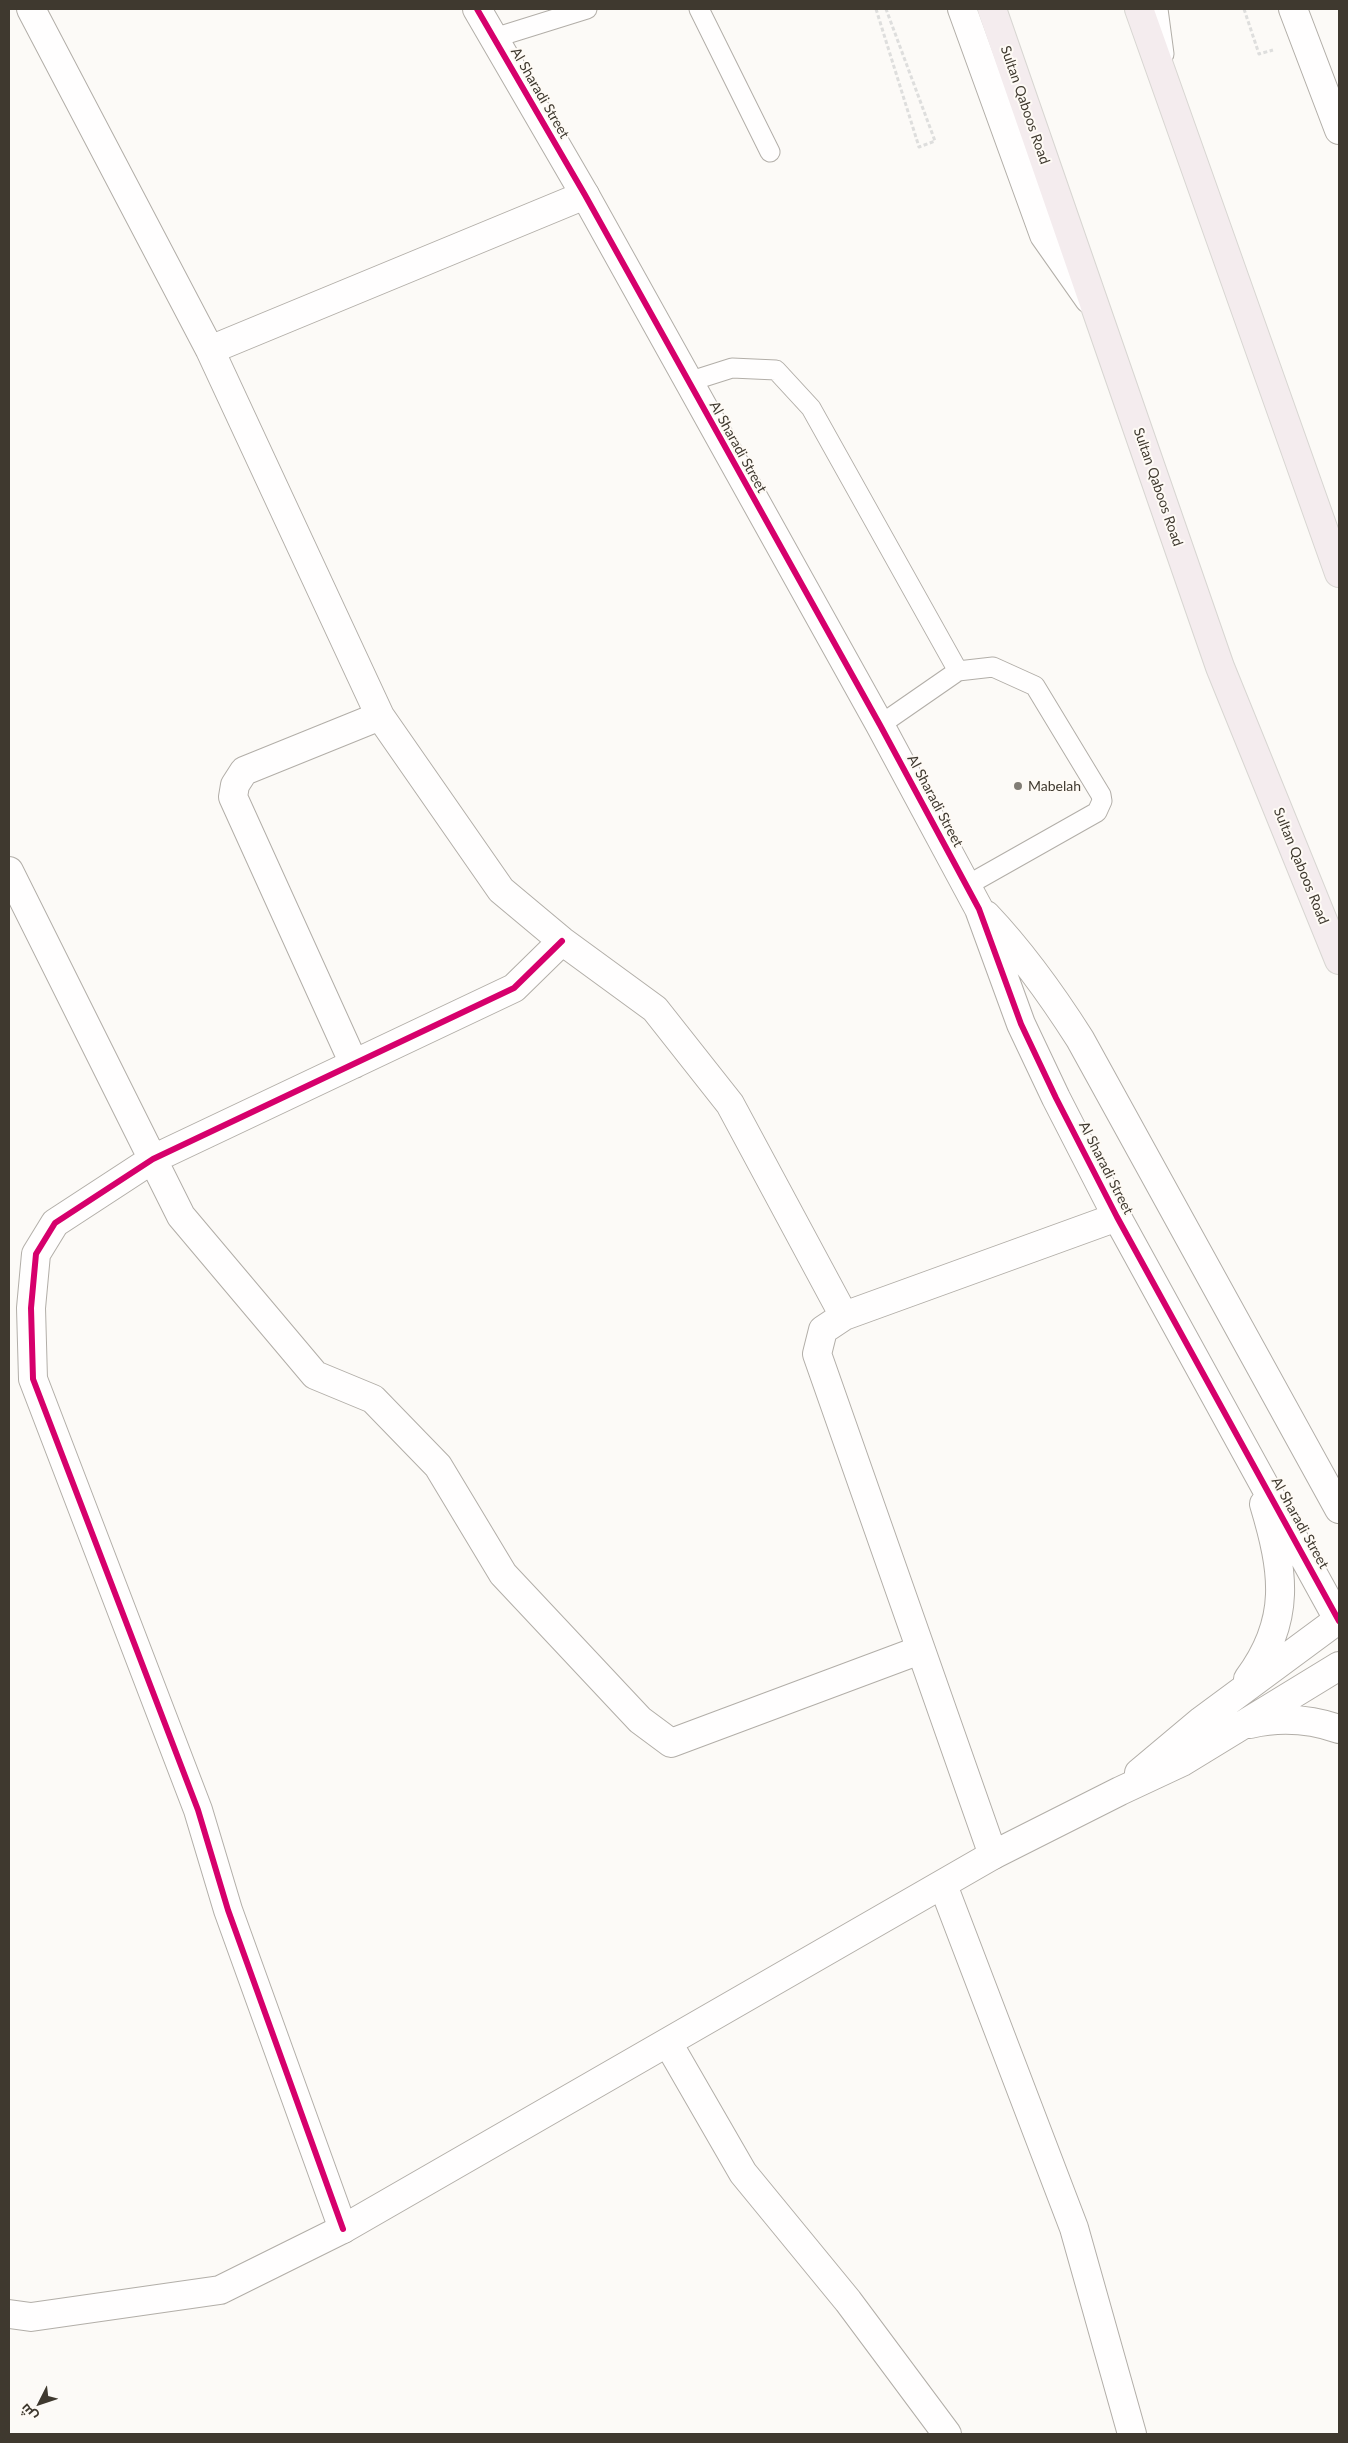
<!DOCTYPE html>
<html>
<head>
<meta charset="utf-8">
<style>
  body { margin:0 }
  #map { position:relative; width:1348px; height:2443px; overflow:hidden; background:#fcfaf7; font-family:Lato,Cairo,sans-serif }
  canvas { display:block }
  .frame { position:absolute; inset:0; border:10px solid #3f392f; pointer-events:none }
  .north { position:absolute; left:15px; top:2378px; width:50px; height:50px; -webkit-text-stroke:4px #fefaf5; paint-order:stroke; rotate:229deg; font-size:14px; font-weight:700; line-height:20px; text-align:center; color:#3f392f }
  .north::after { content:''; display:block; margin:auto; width:18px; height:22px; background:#3f392f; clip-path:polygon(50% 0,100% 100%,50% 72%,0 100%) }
</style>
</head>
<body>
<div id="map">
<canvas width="1348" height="2443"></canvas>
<div class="frame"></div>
<div class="north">ش</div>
</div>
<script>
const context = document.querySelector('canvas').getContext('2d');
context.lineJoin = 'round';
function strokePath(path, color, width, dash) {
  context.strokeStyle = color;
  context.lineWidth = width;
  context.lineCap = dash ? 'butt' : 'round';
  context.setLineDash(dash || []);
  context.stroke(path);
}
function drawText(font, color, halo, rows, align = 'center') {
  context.font = font + ' Lato,sans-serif';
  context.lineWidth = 4;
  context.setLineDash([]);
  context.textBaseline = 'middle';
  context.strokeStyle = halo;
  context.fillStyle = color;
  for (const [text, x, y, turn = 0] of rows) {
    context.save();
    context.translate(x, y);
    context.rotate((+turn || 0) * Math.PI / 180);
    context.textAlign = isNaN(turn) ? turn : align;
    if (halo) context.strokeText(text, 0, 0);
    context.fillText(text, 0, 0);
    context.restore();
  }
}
const service = new Path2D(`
  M699,9L770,152
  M1158,9L1164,54
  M494,38L587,9
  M688,382L732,368L776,370L811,408L958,671L880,725
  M958,671L993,667L1035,686L1101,795L1102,801L1097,812L966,886`);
const minor = new Path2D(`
  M31,9L210,350L380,716L501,890L562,941L655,1009L730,1104L844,1316
  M210,350L585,195
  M9,871L181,1216L315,1375L373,1399L438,1466L503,1574L640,1720L671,1743L920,1650
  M354,1064L233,797L235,785L244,771L380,716
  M993,1855L817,1354L823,1330L844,1316L1117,1217
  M943,1885L1074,2228L1132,2434
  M668,2043L743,2173L848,2301L947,2434
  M343,2229L228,1910L198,1810L33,1379L31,1308L36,1254L55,1223L153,1159L514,988L562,941`);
const tertiary = new Path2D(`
  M477,9L585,195L880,725L979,909L1021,1024L1056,1098L1117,1217L1339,1621
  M962,9L1044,235L1089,299
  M1293,9L1339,130
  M986,915C1022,953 1052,995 1080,1039L1339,1509
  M1248,1679C1292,1620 1284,1571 1264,1504
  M1250,1724C1280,1717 1310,1719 1339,1729
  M1139,1773L1201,1721L1339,1619
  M9,2314L31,2317L220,2290L343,2229L993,1855L1120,1791L1182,1762L1339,1666`);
const trunk = new Path2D(`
  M992,9L1220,667L1339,960
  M1139,9L1339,573`);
strokePath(service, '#b2aea8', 21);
strokePath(minor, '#b2aea8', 30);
strokePath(tertiary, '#b2aea8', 30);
strokePath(trunk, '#d8d6d2', 30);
strokePath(new Path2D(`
  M876,9L919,147L935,141L886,9
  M1244,9L1259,54L1273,50`), '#dededd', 3, [4, 2.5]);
strokePath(service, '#fffefe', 19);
strokePath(minor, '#fffefe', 28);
strokePath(tertiary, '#fffefe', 28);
strokePath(trunk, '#f4ecee', 28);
strokePath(new Path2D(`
  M477,9L585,195L880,725L979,909L1021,1024L1056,1098L1117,1217L1339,1621
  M343,2229L228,1910L198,1810L33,1379L31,1308L36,1254L55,1223L153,1159L514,988L562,941`), '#d6006c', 6);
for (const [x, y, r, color] of [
  [1018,786,5,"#817d75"]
]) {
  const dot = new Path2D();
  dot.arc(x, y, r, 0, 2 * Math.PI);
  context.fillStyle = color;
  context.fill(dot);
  strokePath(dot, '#fefaf5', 2);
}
drawText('14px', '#3f392f', '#fefaf5', [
  ["Al Sharadi Street",540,93,60],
  ["Sultan Qaboos Road",1025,105,71],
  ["Al Sharadi Street",738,447,61],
  ["Sultan Qaboos Road",1158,487,71],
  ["Al Sharadi Street",935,801,62],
  ["Sultan Qaboos Road",1301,866,68],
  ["Al Sharadi Street",1106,1168,63],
  ["Al Sharadi Street",1300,1523,61]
]);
drawText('14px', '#3f392f', '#fefaf5', [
  ["Mabelah",1028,786]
], 'left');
</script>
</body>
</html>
